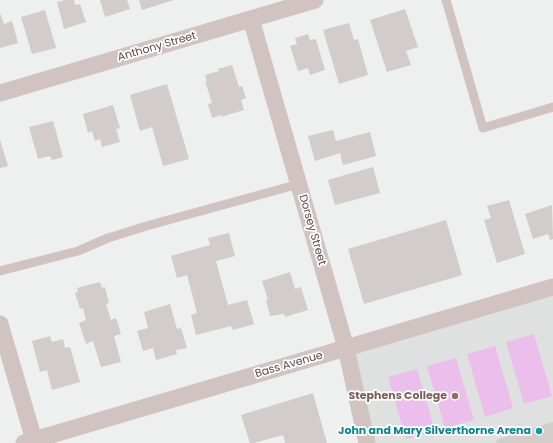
<!DOCTYPE html>
<html>
<head>
<meta charset="utf-8">
<style>
  body { margin:0 }
  canvas { display:block; background:#edf0ef }
</style>
</head>
<body>
<canvas width="553" height="443"></canvas>
<script>
const context = document.querySelector('canvas').getContext('2d');
context.lineJoin = 'round';
function fill(path, color) {
  context.fillStyle = color;
  context.fill(path, 'evenodd');
}
function strokePath(path, color, width, dash) {
  context.strokeStyle = color;
  context.lineWidth = width;
  context.lineCap = dash ? 'butt' : 'round';
  context.setLineDash(dash || []);
  context.stroke(path);
}
function drawText(font, color, halo, rows, align = 'center') {
  context.font = font + ' Poppins,sans-serif';
  context.lineWidth = 3.5;
  context.setLineDash([]);
  context.textBaseline = 'middle';
  context.strokeStyle = halo;
  context.fillStyle = color;
  for (const [text, x, y, turn = 0] of rows) {
    context.save();
    context.translate(x, y);
    context.rotate((+turn || 0) * Math.PI / 180);
    context.textAlign = isNaN(turn) ? turn : align;
    if (halo) context.strokeText(text, 0, 0);
    context.fillText(text, 0, 0);
    context.restore();
  }
}
fill(new Path2D(`
  M553,287V443H367L346,348Z`), '#dee1df');
fill(new Path2D(`
  M534,334L552,396L524,404L506,342Z
  M495,346L513,408L485,417L467,354Z
  M456,358L474,420L445,428L427,366Z
  M417,369L435,431L406,439L388,377Z`), '#ebbeeb');
fill(new Path2D(`
  M65,0H74L75,5L80,4L86,22L64,29L57,2Z
  M100,0H127L130,9L105,17Z
  M139,0H174L142,10Z
  M405,9L418,47L406,51L411,65L387,72L370,20Z
  M45,10L56,48L32,54L21,17Z
  M0,13L4,24L12,21L18,43L0,48Z
  M349,23L354,40L358,39L368,75L339,84L323,30Z
  M308,34L310,40L316,39L325,70L310,75L308,68L298,71L290,46L297,44L295,38Z
  M232,65L239,87L242,86L246,98L241,100L244,110L221,117V115L212,118L208,104L212,103L205,81H207L205,75L219,71L218,69Z
  M167,84L189,159L163,166L152,127L140,131L130,95Z
  M113,105L120,128L116,129L120,142L102,147L100,139L95,141L92,131L88,133L83,114Z
  M53,121L63,157L52,160L50,156L38,159L29,127Z
  M333,130L336,141L370,132L376,156L343,165L340,153L315,161L308,136Z
  M0,140L8,166L0,168Z
  M373,167L380,193L335,205L328,180Z
  M509,200L525,254L497,263L484,220L491,218L487,206Z
  M552,205L553,239L550,240L548,234L533,239L525,214Z
  M446,220L462,275L364,304L348,249Z
  M229,233L235,256L216,261L228,305L247,300L254,324L233,330L231,326L196,335L191,315L197,313L187,275L177,278L171,256L210,245L208,238Z
  M290,272L295,289L301,287L308,310L285,317L284,314L270,316L266,300L268,299L262,281Z
  M100,282L102,288L105,287L109,303L106,304L111,320L116,318L121,334L114,336L121,362L101,367L93,341L86,344L79,323L86,320L83,308L80,309L75,293L78,292L77,288Z
  M170,304L177,329L181,328L187,348L176,350L177,354L156,360L153,348L143,351L137,331L148,328L144,312Z
  M50,336L52,342L63,339L65,348L70,347L80,382L52,390L47,370L40,372L32,341Z
  M313,393L327,443H285L283,435L254,443H250L241,415Z
  M553,422V443H497L496,440Z`), '#d2ccca');
strokePath(new Path2D(`
  M446,0L483,128L553,107
  M0,271L78,251L108,238L150,225L299,184`), '#d1c3c2', 9);
strokePath(new Path2D(`
  M251,19L346,348L367,443
  M0,93L315,0
  M0,324L34,440
  M24,443L553,287`), '#d1c3c2', 17);
for (const [x, y, r, color] of [
  [455,396,4,"#8d6e63"],
  [539,431,4,"#0f9aa8"]
]) {
  const dot = new Path2D();
  dot.arc(x, y, r, 0, 2 * Math.PI);
  context.fillStyle = color;
  context.fill(dot);
  strokePath(dot, '#fff', 1.5);
}
drawText('11px', '#594947', '#fff', [
  ["Anthony Street",157,47,-16],
  ["Dorsey Street",312,230,74],
  ["Bass Avenue",289,365,-16]
]);
drawText('bold 11px', '#785e54', '#fff', [
  ["Stephens College",447,396]
], 'right');
drawText('bold 11px', '#0d838f', '#fff', [
  ["John and Mary Silverthorne Arena",531,431]
], 'right');
</script>
</body>
</html>
